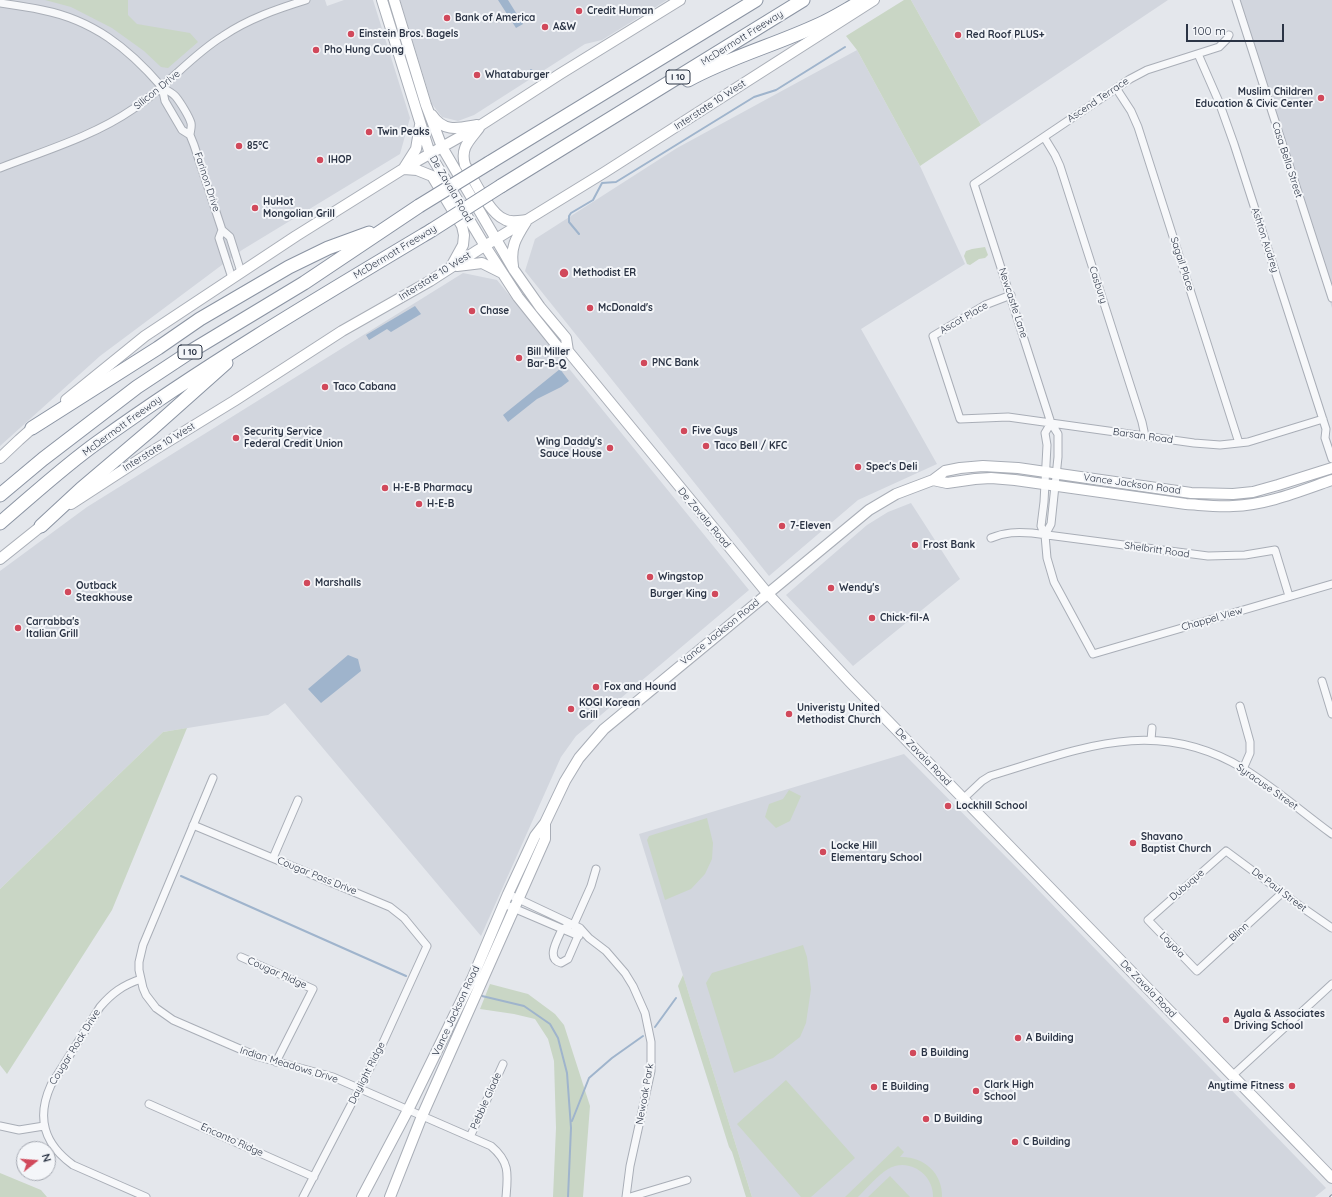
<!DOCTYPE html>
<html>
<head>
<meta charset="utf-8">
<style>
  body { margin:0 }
  #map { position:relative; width:1332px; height:1197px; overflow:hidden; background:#e4e7ec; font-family:Quicksand,sans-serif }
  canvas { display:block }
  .north { position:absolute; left:16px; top:1141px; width:40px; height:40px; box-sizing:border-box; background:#f4f6f9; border:1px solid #a4a8b1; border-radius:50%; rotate:73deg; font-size:11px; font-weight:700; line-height:16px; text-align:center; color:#2b3445 }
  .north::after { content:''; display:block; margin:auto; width:14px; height:18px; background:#d1495b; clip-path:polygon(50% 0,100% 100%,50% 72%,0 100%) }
  .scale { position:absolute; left:1186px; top:24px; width:98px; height:18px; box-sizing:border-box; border:2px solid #2b3445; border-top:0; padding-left:5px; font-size:12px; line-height:14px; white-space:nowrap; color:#2b3445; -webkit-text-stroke:3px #f4f6f9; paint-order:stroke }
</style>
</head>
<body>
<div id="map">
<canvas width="1332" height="1197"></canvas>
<div class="north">N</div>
<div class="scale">100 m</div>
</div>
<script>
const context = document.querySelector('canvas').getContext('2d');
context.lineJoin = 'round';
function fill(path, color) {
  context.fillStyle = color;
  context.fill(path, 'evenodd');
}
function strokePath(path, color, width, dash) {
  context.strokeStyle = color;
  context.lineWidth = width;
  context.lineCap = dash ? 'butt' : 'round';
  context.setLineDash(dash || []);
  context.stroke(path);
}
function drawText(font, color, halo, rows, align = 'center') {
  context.font = font + ' Quicksand,sans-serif';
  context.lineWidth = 4;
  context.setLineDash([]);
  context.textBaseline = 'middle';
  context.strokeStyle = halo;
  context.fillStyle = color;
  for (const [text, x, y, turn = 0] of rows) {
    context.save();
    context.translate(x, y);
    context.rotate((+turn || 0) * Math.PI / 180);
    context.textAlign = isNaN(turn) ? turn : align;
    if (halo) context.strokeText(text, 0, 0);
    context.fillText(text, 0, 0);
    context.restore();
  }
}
fill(new Path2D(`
  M0,0H325L327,6L344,0H373L410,118L400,154L242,250L100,356L0,446Z
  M400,0H667L602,40L585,44L474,115L458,121L442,117L432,104Z
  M911,0H1168L981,125Z
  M1232,0H1332V308Z
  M857,50L920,166L965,264L861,329L937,464L858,500L769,576L525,271L535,239L677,148Z
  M463,273L497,280L749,590L576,736L561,757L481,936L285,703L268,715L163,732L0,889V571L87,507Z
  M911,503L960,579L853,666L786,595L867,525L888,512Z
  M904,754L1019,870L1326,1188L1315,1197H752L639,834Z`), '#d2d6de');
fill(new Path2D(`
  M45,0H128V15L137,24L190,33L198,42L168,68L161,67L144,51L112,28L71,7Z
  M904,0H911L981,125L920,166L857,50L846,36Z
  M985,247L988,255L985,258L979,259L970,265L967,264L964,256L966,251L972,249Z
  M187,728L112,910L7,1074L0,1065V889L163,732Z
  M789,790L801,796L790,821L776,828L765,817L769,804L783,799Z
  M707,818L713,843L712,859L705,874L691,889L665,900L647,840L649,836Z
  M803,945L807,957L811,989L806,1023L800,1037L773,1058L734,1073L706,983L712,973Z
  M683,975L752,1197H746L732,1152L729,1147L678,986Z
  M490,984L528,994L555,1014L564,1025L590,1106L583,1197H553L556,1128L554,1061L548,1039L535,1019L514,1014L480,1009Z
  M786,1080L855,1158L811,1197H801L737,1124Z
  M898,1146L904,1152L900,1157C923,1156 943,1173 942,1197H933C934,1174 908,1157 888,1169C877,1176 867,1188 858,1197H845Z
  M0,1173L41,1190L47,1197H0Z
  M890,1176L910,1197H868Z`), '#c9d6c5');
fill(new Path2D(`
  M498,0H508L523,24L516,28Z
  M415,306L421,314L391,332L387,329L369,340L366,335Z
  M560,369L569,381L561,387L537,399L508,422L503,415Z
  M348,655L358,659L361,671L321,703L308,689Z`), '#9fb4cc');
strokePath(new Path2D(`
  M531,70L538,76
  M579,234L569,222V216L571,213L593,200L602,183L616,182L754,97L776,90L845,47
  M181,876L406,976
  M482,996L524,1006L550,1024L558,1038L567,1073L571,1128L568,1197
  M655,1027L676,998
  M572,1121L589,1078L612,1058L643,1036`), '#9fb4cc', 2);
const minor = new Path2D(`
  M1236,0L1332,298
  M0,3C14,5 28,7 42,10C93,20 128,48 161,86C165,90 172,92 176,97C180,102 189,116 191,123C192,127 190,132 190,135
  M1198,54L1219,102L1234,144L1326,429L1325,438L1332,459
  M162,87L165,101L182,130L190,135L194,145L222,230L230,237L241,272
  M1116,88L1131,111L1138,127L1239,443
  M1044,137L1055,155L1060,166L1142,422L1145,436
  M0,168C44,151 94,136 133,109C166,88 190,56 223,36C248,19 277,9 306,0
  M222,230L219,238L232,278
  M1011,295L985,305L933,336L960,419L1008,417L1194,443L1220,445L1248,442L1323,419
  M1051,423L1045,433L1047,445L1044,502L1041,526L1045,535L1047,558L1054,582L1093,654L1332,584
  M1045,535L1051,524L1058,457V434L1051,423L974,184L1130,79L1147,70L1219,47L1227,39L1229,35
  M991,538C1005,532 1017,532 1032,533L1208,556L1245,555L1275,550L1289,596
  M1322,681L1332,714
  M1240,706L1250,742V753L1243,769
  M1151,740L1152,728
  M213,778L143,945L139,962V970L143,988L146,995L156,1008L173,1020L256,1056L333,1077L491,1146C510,1162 508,1174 506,1197
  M963,799L982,781L990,776C1080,749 1155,715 1244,769C1275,788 1303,813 1332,834
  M193,825L390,907L404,918L427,946L381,1047L303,1197
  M273,858L298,800
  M1282,893L1197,971L1148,920L1226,851L1303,908L1332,928
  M508,894L580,928L589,938L606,951L625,973L633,986L645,1013L651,1042V1071L630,1166L626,1197
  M504,904L579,936
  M574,924L562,929C558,939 545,959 561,963L568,959L578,936L574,924L591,886L596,869
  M241,957L313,989L276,1062
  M141,979C123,985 112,993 100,1007L51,1085C36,1118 44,1144 73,1165L146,1197
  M1232,1076L1332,984
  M149,1104L314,1177
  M0,1126L19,1130L44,1126
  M470,1137L503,1064
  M630,1197L687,1180`);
const secondary = new Path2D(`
  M382,0L430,154L485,246L518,297L558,347L568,351
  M394,0L426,105L442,147L514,270L540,307L566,338L568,351L768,594L850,682L1332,1178
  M432,115C444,133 459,128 477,125
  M479,128C469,141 460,148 465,165C474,179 489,213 504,219C510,223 519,221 526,220
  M404,168L416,149L420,125
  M404,169L417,170L432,176L462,226L464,235L463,245L452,265
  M457,266L482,263L500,272
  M513,266C510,247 516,238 526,222
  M66,400L145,336L296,236L403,169L481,125L560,74L680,0
  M0,458L19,440L37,424
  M933,480L947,483L975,479L991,478L1015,480L1186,504C1202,505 1217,507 1233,506C1267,505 1300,491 1332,480
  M71,504L151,452L234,401L342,331L430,281L478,250L605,172L874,0
  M0,559L45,523
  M362,1197L408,1110L472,979L508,894L535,836L545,823L565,781L579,758L604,729L869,510L896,494L933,480L945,471L960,468L983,466L1018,468L1191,493L1233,494L1253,492L1278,485L1332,468
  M390,1197L422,1116L545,839V823`);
const motorway = new Path2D(`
  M688,80C730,57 775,45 818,25C834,18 849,8 864,0
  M489,163L756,0
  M501,186L803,0
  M32,428L158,348L200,319L289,267L328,248L369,233
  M0,495L43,459L137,387L193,350L304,283L419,206
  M0,523C32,496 63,467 98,442C205,365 318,298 432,230
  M41,526L81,489L153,428L226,363`);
strokePath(minor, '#a9aeb7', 9);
strokePath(secondary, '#a9aeb7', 12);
strokePath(motorway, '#8b94a3', 15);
strokePath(minor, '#f7f8fa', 7);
strokePath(secondary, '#fff', 10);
strokePath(motorway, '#fff', 13);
const rail = new Path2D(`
  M1331,1197L1332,1196`);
strokePath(rail, '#7d8696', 3.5);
strokePath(rail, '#f4f6f9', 2, [6]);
const motorwayBridge = new Path2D(`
  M419,206L489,163
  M432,230L501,186`);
strokePath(motorwayBridge, '#8b94a3', 15, []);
strokePath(motorwayBridge, '#fff', 13);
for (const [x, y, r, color] of [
  [579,11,4,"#d1495b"],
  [447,18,4,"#d1495b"],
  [545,27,4,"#d1495b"],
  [351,34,4,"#d1495b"],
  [958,35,4,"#d1495b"],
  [316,50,4,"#d1495b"],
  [477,75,4,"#d1495b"],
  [1321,98,4,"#d1495b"],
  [369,132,4,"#d1495b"],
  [239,146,4,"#d1495b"],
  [320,160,4,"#d1495b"],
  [255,208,4,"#d1495b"],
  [564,273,5,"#d1495b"],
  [590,308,4,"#d1495b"],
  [472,311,4,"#d1495b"],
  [519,358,4,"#d1495b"],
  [644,363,4,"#d1495b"],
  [325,387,4,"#d1495b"],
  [684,431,4,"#d1495b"],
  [236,438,4,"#d1495b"],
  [706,446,4,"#d1495b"],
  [610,448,4,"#d1495b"],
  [858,467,4,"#d1495b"],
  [385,488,4,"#d1495b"],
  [419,504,4,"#d1495b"],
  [782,526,4,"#d1495b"],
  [915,545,4,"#d1495b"],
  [650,577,4,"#d1495b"],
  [307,583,4,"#d1495b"],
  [831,588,4,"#d1495b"],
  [68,592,4,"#d1495b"],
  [715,594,4,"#d1495b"],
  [872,618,4,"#d1495b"],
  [18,628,4,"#d1495b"],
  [596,687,4,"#d1495b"],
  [571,709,4,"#d1495b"],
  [789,714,4,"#d1495b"],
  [948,806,4,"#d1495b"],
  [1133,843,4,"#d1495b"],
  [823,852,4,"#d1495b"],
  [1226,1020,4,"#d1495b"],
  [1018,1038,4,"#d1495b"],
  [913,1053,4,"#d1495b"],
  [1292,1086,4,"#d1495b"],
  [874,1087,4,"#d1495b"],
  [976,1091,4,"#d1495b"],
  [926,1119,4,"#d1495b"],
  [1015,1142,4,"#d1495b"]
]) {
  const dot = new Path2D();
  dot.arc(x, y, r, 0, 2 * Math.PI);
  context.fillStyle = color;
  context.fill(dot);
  strokePath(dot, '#f4f6f9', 1.5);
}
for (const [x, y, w] of [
  [678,77,24],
  [190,352,24]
]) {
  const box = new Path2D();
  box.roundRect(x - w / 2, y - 7, w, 14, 3);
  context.fillStyle = '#f4f6f9';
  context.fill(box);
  strokePath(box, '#2b3445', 1);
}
drawText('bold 9px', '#2b3445', null, [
  ["I 10",678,77],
  ["I 10",190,352]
]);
drawText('bold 10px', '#2b3445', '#f4f6f9', [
  ["Credit Human",587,11],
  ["Bank of America",455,18],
  ["A&W",553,27],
  ["Einstein Bros. Bagels",359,34],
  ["Red Roof PLUS+",966,35],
  ["Pho Hung Cuong",324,50],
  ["Whataburger",485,75],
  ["Muslim Children",1313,92,"right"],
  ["Education & Civic Center",1313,104,"right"],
  ["Twin Peaks",377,132],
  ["85°C",247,146],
  ["IHOP",328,160],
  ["HuHot",263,202],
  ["Mongolian Grill",263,214],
  ["Methodist ER",573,273],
  ["McDonald's",598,308],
  ["Chase",480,311],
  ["Bill Miller",527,352],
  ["Bar-B-Q",527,364],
  ["PNC Bank",652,363],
  ["Taco Cabana",333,387],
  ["Five Guys",692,431],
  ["Security Service",244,432],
  ["Federal Credit Union",244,444],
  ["Wing Daddy's",602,442,"right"],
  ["Sauce House",602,454,"right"],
  ["Taco Bell / KFC",714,446],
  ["Spec's Deli",866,467],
  ["H-E-B Pharmacy",393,488],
  ["H-E-B",427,504],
  ["7-Eleven",790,526],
  ["Frost Bank",923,545],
  ["Wingstop",658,577],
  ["Marshalls",315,583],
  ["Outback",76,586],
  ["Steakhouse",76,598],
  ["Wendy's",839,588],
  ["Burger King",707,594,"right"],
  ["Chick-fil-A",880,618],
  ["Carrabba's",26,622],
  ["Italian Grill",26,634],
  ["Fox and Hound",604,687],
  ["KOGI Korean",579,703],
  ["Grill",579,715],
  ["Univeristy United",797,708],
  ["Methodist Church",797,720],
  ["Lockhill School",956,806],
  ["Shavano",1141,837],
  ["Baptist Church",1141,849],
  ["Locke Hill",831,846],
  ["Elementary School",831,858],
  ["Ayala & Associates",1234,1014],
  ["Driving School",1234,1026],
  ["A Building",1026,1038],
  ["B Building",921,1053],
  ["Clark High",984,1085],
  ["School",984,1097],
  ["Anytime Fitness",1284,1086,"right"],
  ["E Building",882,1087],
  ["D Building",934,1119],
  ["C Building",1023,1142]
], 'left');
drawText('10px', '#2b3445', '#f4f6f9', [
  ["McDermott Freeway",742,38,-32],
  ["Silicon Drive",157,90,-39],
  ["Ascend Terrace",1098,100,-34],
  ["Interstate 10 West",710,105,-33],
  ["Casa Bella Street",1287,160,72],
  ["Farinon Drive",207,182,72],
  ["De Zavala Road",451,189,60],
  ["Ashton Audrey",1265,240,72],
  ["McDermott Freeway",395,252,-31],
  ["Sagail Place",1182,264,72],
  ["Interstate 10 West",435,276,-32],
  ["Casbury",1098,285,72],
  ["Newcastle Lane",1013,303,72],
  ["Ascot Place",964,318,-30],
  ["McDermott Freeway",122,426,-36],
  ["Barsan Road",1143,436,8],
  ["Interstate 10 West",159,447,-32],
  ["Vance Jackson Road",1132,484,8],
  ["De Zavala Road",704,518,50],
  ["Shelbritt Road",1157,550,8],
  ["Chappel View",1212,619,-16],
  ["Vance Jackson Road",720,632,-39],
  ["De Zavala Road",923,757,46],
  ["Syracuse Street",1267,787,35],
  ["Cougar Pass Drive",317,876,22],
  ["Dubuque",1187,885,-41],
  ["De Paul Street",1279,890,37],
  ["Blinn",1239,932,-42],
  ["Loyola",1172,945,46],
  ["Cougar Ridge",277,973,24],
  ["De Zavala Road",1148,989,46],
  ["Vance Jackson Road",456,1011,-65],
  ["Cougar Rock Drive",75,1047,-58],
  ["Indian Meadows Drive",289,1065,17],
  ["Daylight Ridge",367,1073,-63],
  ["Newoak Park",645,1094,-80],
  ["Pebble Glade",486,1101,-66],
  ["Encanto Ridge",232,1140,24]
]);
</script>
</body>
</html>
